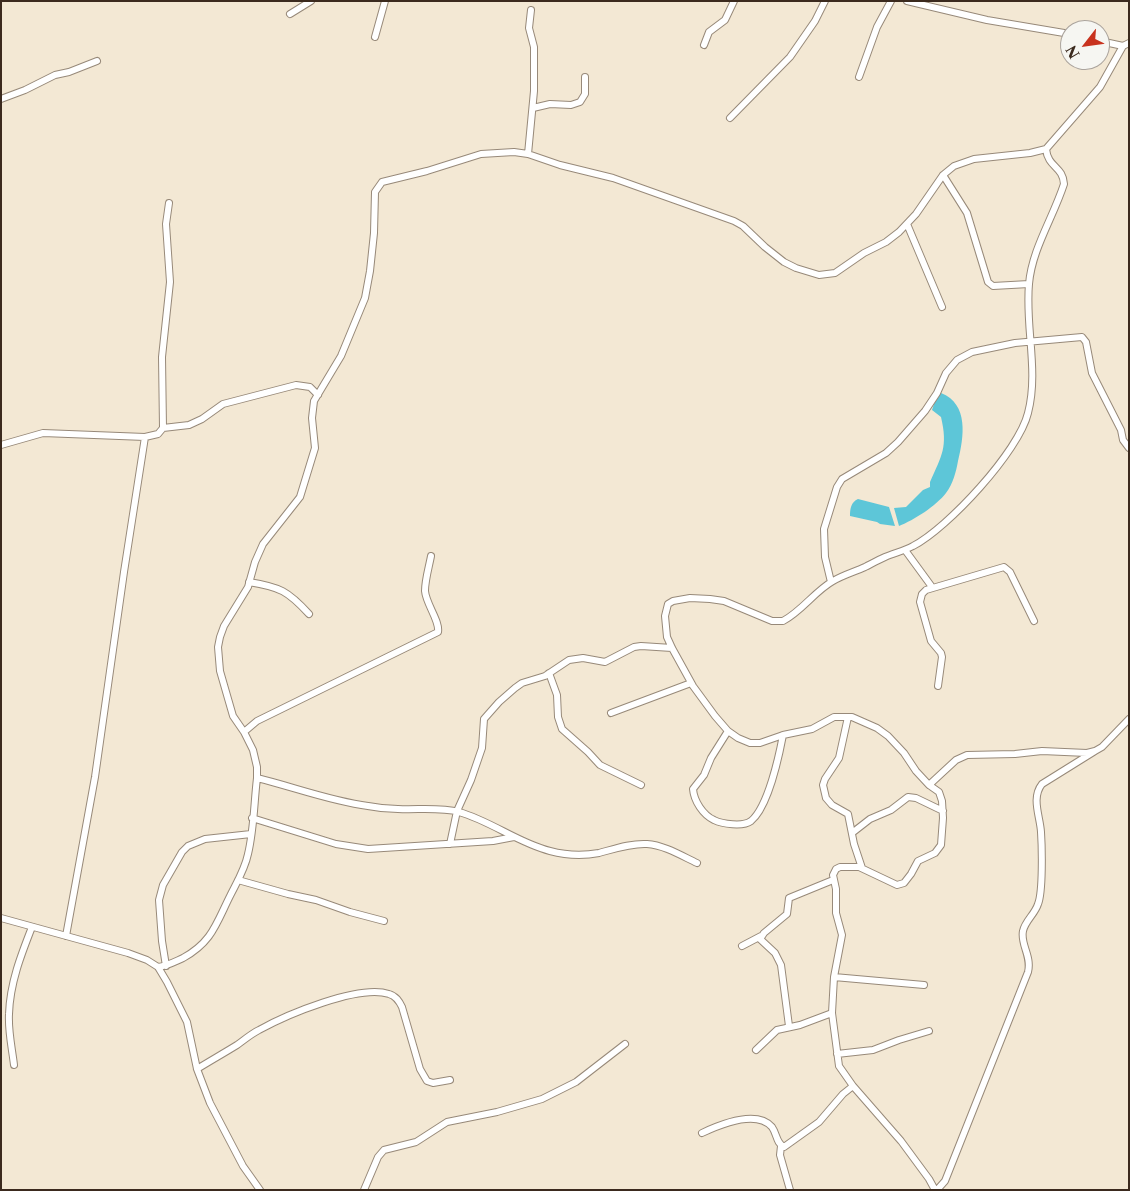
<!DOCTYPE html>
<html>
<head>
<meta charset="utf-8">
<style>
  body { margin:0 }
  #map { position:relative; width:1130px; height:1191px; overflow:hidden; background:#f3e8d4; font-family:"Libre Caslon Text",serif }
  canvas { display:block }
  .frame { position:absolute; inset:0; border:2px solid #3b2a1e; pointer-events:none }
  .north { position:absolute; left:1060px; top:20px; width:50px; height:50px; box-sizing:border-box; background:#f6f6f2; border:1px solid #aba49d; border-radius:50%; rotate:240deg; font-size:14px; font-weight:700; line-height:20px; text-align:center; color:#3b2a1e }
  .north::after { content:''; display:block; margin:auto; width:18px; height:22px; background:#c8321e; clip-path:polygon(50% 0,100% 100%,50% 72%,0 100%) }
</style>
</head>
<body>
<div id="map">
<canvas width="1130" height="1191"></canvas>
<div class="frame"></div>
<div class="north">N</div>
</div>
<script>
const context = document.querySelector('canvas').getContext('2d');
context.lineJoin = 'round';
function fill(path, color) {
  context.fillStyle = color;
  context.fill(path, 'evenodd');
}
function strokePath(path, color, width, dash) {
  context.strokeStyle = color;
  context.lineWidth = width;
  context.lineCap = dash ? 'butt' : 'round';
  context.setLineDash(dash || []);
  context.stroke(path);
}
fill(new Path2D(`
  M941,393C969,404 964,437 958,461C956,472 953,484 946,493C936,506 914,520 899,526L894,508L906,507L923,490L930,487V482C942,455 948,447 941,417L932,410L934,404Z
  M858,499L889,507L895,526L880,524L877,522L850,516C850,509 851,502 858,499Z`), '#5dc6d8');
const minor = new Path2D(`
  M907,1L987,20L1070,34
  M290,14L311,1
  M375,37L385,1
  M1100,41L1123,46L1129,43
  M704,45L709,32L725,20L734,1
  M859,77L877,27L891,1
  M1,99L25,90L55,75L69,72L97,61
  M533,108L550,104L571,105L580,102L585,94V77
  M730,118L790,57L815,21L825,1
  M528,154L534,91V47L529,28L531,10
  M943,175L967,213L988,282L993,286L1029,284
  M907,224L942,307
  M163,428L189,425L202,419L223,404L296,385L310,387L318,395
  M1,445L43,433L145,437L158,434L163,428L162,357L170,282L166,224L169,203
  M905,550L932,587
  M249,582C280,587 288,591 309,614
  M831,582L825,557L824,529L837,487L842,479L886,453L898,442L925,411L937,393L946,373L957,360L972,352L1015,343L1082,337L1086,342L1092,373L1121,430L1123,440L1129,448
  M549,673L557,695L558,717L562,729L588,752L600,765L641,785
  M938,686L942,657L941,653L931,641L920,602L922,594L926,590L1004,567L1010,572L1034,621
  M611,713L691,683
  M848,717L839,758L825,779L823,785L826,798L832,805L848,814L854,844L862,868
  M728,731L711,758L704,775L693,789C694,801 703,815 714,820C722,824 743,827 751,821C768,807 779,756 783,735
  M244,732L257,721L438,632C440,621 426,604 425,591C425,580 429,567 431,556
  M257,778C294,787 330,801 368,806C378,808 388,809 398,809C418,810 440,807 459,812C491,821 518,843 550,851C565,855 583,856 599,853C614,849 631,843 647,844C664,845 682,856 697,863
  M929,785L956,760L967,755L1015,754L1042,751L1087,753L1095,751L1102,747L1129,719
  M252,818L336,844L368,849L493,841L514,837
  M852,833L870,819L891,810L908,797L916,798L943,811
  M450,844L457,811L471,780L482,748L484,719L499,702L515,688L522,683L545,676L569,660L583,658L605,662L634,647L641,646L672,648
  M238,880L288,894L316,900L350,912L384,921
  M1,918L128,953L147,960L158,967L167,982L187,1022L197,1069L210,1103L243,1166L260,1190
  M66,936L95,777L124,572L145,437
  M742,946L761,936
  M166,966L162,941L159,900L163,885L182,852L188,846L205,839L251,834
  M158,967C167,966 174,962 183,958C212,942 216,924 230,896C237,882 245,869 248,854C254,829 254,803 257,778V767L253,750L244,732L233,716L220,671L218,647L220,637L224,626L248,587L255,562L263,544L300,497L315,448L312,418L314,401L341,356L365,298L370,271L374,233L375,192L382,182L427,171L481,154L514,152L528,154L560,165L613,178L734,221L743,226L765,247L784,262L796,268L819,275L835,273L864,253L886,242L899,232L916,214L943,175L954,166L974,159L1030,153L1046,149L1100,87L1123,46
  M834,977L924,985
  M789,1026L781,965L775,953L760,939L764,933L787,914L789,898L833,880
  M756,1050L777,1030L800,1025L832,1013
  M837,1054L873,1050L899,1040L929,1031
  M14,1065C12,1048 8,1031 9,1014C10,983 21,955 32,927
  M197,1069C210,1061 224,1053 237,1045C244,1040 251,1034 259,1030C286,1015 359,984 389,994C396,996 399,1001 402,1007L420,1069L427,1081L433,1083L450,1080
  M702,1133C719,1125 756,1109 772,1127C777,1134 776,1143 784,1147L819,1122L843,1094L853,1086
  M781,1146L780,1155L790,1190
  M364,1190L378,1157L384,1150L416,1142L447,1122L497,1112L542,1099L576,1082L625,1044
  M935,1190L929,1179L901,1141L853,1086L839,1066L832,1013L834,977L842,935L836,913V889L833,875L836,869L840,867H859L897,885L904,883L911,874L918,861L935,853L941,845L943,818L942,801L939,792L929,785L916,771L904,753L888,736L877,728L852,717H834L812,729L783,735L760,743H750L738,738L728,731L715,716L693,686L672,648L667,637L665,616L668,604L673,601L690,598L710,599L724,601L772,621H783C802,611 815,591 833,581C843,575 854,572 865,567C871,564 878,560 885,557C894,553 904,551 913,546C948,528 1019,451 1028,413C1039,371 1025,327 1029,284C1032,249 1053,218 1064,184C1063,166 1048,168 1046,149
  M937,1190L945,1181L1028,972C1032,956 1020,944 1023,931C1025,921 1035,914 1038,904C1043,892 1042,847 1041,832C1040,816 1031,798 1042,784L1095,751`);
strokePath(minor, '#978979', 8);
strokePath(minor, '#fff', 6);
</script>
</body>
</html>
